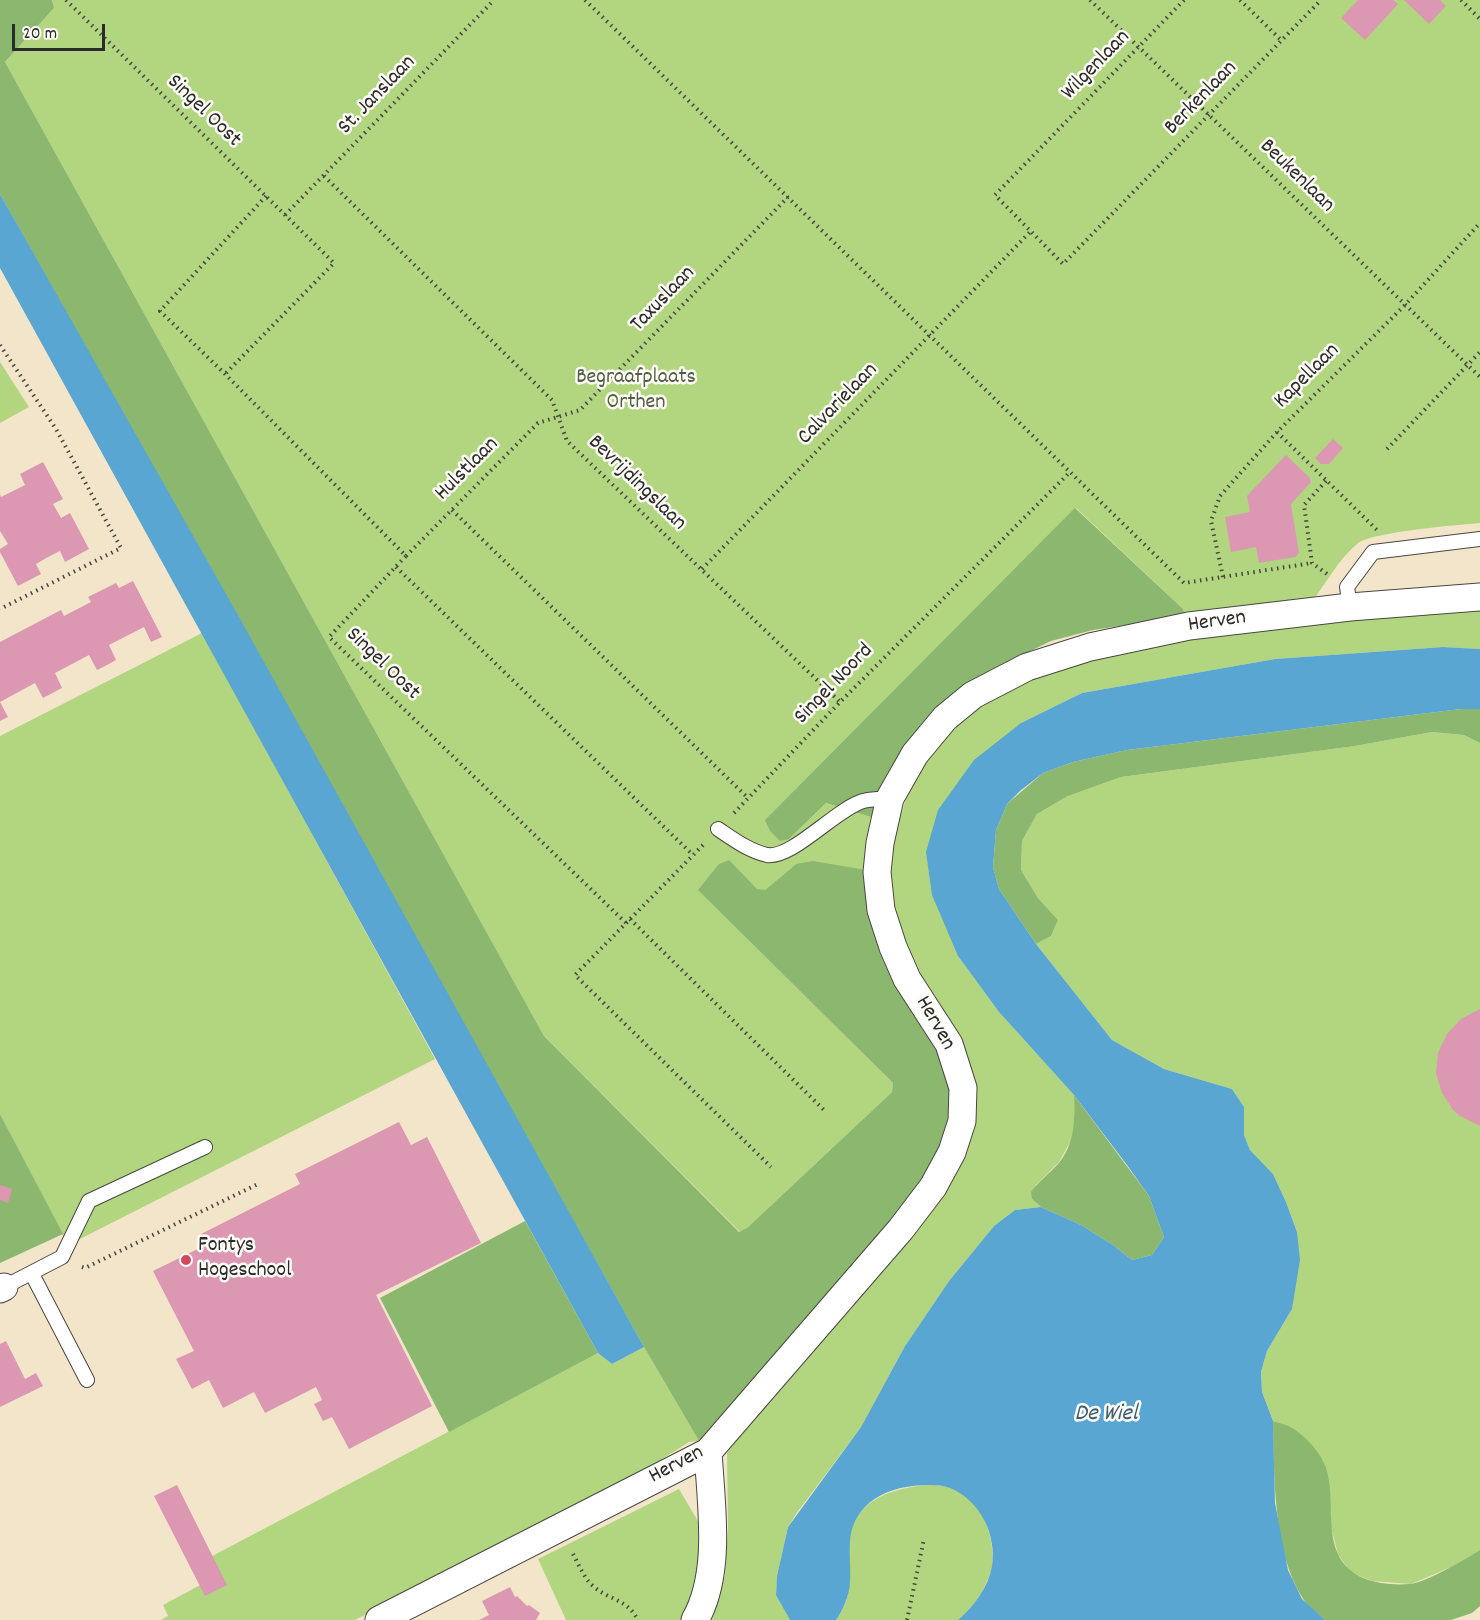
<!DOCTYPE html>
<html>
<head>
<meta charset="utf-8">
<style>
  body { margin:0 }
  #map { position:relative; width:1480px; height:1620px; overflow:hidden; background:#f2e5ca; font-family:Dekko,sans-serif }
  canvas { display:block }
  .scale { position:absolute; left:12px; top:24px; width:93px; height:27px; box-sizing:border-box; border:3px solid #2b2b2b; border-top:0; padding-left:8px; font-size:18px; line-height:21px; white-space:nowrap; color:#2b2b2b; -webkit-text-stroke:4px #fdfcf7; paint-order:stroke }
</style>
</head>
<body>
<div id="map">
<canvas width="1480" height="1620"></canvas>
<div class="scale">20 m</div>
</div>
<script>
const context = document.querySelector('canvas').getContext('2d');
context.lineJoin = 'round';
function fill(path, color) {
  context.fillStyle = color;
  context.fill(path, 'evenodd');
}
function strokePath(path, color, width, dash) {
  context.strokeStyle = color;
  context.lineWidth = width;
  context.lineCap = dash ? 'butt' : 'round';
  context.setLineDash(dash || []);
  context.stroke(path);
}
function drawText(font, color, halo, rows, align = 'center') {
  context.font = font + ' Dekko,sans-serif';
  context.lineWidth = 5;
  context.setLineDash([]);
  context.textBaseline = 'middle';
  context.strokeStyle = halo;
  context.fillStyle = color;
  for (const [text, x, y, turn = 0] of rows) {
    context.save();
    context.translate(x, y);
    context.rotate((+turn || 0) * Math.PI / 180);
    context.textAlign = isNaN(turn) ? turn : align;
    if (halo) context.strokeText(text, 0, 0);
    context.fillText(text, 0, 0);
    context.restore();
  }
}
fill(new Path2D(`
  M52,0H1480V523C1458,525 1370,532 1357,544C1340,558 1327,581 1314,599L1186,616L1182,608L1076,508L789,839L826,803L871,817L866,842V870L796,864L765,890H699L893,1083L892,1092L747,1228L740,1232L544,1036L5,62L54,8Z
  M0,362L29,407L0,423Z
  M1480,610V649L1443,647L1275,659L1082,693L1021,723L958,956L999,1012L1074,1095L1075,1118L1073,1137L1059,1162L1036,1185L1032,1199L1041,1207L1015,1210L994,1226L949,1281L905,1346L861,1427L796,1514L788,1527L777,1576L776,1594L790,1620H712L725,1575L728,1526L727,1453L741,1430L909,1236L915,971L893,907L890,872L891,846L910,786L925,758L956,725L981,703L1029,674L1163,639L1403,613Z
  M202,633L435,1059L68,1245L0,1114V736Z
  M1432,732L1464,735L1480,743V1550L1456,1565L1411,1584L1372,1581L1350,1572L1338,1554L1331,1527L1329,1484L1293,1428L1273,1421L1262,1392L1261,1372L1267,1351L1292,1309L1297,1232L1286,1202L1273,1174L1250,1150L1244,1135V1107L1232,1089L1164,1069L1112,1040L1036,944L1051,936L1058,920L1038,898L1021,870L1022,841L1037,814L1068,796L1121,777L1355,746Z
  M644,1347L699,1441L689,1442L635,1476L355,1620H161L168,1616L163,1605L206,1582L197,1564L598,1353L612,1364Z
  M925,1485C932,1485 941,1485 948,1487C980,1496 996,1535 992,1566C991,1573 987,1581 984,1588C979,1600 968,1611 958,1620H836C856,1593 847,1573 848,1544C851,1502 889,1489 925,1485Z
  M679,1489L699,1523L698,1566L686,1614L683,1620H566L538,1559Z`), '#b1d67f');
fill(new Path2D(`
  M0,0H52L54,8L5,62L544,1036L739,1232L747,1228L892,1092L893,1083L698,890L719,864L729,860L757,889L765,890L796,864L813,861L866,870L939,1048L952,1090L951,1119L943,1147L925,1183L723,1421L699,1441L644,1347L0,194Z
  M1075,508L1182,608L1186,616L1093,630L1051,641L997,667L965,687L888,777L871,817L826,803L789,839L780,841L770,831L765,820Z
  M1461,709H1480V743L1464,735L1432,732L1355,746L1121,777L1068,796L1037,814L1022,841L1021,870L1038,898L1058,920L1051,936L1036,944L999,889L993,867L996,830L1007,804L1043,773L1073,762L1127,750Z
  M1074,1095L1149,1196L1164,1237L1152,1255L1132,1260L1113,1245L1081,1225L1041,1207L1032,1199L1031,1192C1039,1181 1049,1174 1058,1164C1075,1144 1075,1120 1074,1095Z
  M0,1114L63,1234L0,1263Z
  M525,1221L598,1353L449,1432L380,1298Z
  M1273,1421C1279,1423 1288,1425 1294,1429C1307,1438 1321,1453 1326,1468C1335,1496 1326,1527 1338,1554C1350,1581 1383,1586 1410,1584C1427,1582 1464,1560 1480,1550V1606L1472,1613L1451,1620H1325C1317,1613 1307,1606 1302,1597C1273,1552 1274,1473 1273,1421Z`), '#8cb76e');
fill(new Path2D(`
  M0,194L239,617L644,1347L612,1364L598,1353L0,268Z
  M1443,647L1480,649V709H1461L1127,750L1073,762L1043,773L1020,791L1007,804L996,830L993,867L999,889L1036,944L1112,1040L1164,1069L1232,1089L1244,1107V1135L1250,1150L1273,1174L1286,1202L1297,1232L1300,1260L1292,1309L1267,1351L1261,1372L1262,1392L1273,1421L1275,1503L1288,1570L1302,1599L1325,1620H958C974,1606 988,1588 992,1566C997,1535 980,1500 950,1488C939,1484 924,1485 913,1486C895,1488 877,1494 864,1508C843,1531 852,1555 850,1582C850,1593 843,1611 836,1620H790L776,1595L777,1576L788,1527L861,1427L905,1346L949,1281L994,1226L1015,1210L1041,1207L1081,1225L1113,1245L1132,1260L1152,1255L1164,1237L1149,1196L1127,1165L1074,1095L999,1012L958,956L932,895L926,852L938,810L974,760L1021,723L1082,693L1275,659Z`), '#5aa6d2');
fill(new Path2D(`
  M1358,0H1393L1398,4L1365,40L1341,18Z
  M1404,0H1440L1446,6L1429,24Z
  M1333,439L1343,448L1329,464H1321L1315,458Z
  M1286,455L1309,477L1311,482L1291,504L1299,553L1295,557L1259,563L1256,547L1231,552L1225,517L1250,512L1247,496Z
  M43,462L63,499L53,504L61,518L70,513L89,549L65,562L60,551L48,557L36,564L41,574L18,586L0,552V549L8,544L0,531V494L1,497L25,485L20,474Z
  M133,581L162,637L151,642L144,627L109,645L116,660L107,665L97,670L89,655L55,673L62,688L43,698L35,683L0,702L8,717L0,721V642L61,610L64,616L91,602L88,597L116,583L119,588Z
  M1480,1009V1126L1460,1116L1453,1110L1442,1093L1436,1073L1438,1053L1447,1034L1461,1019Z
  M399,1122L411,1145L427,1137L481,1243L376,1295L432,1406L349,1449L332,1417L323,1421L314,1404L322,1400L316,1387L265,1413L254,1392L223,1408L209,1380L192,1389L176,1359L194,1351L153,1271L206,1245L201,1234L300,1184L295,1174Z
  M0,1185L12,1189L8,1203L0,1200Z
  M6,1341L25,1379L36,1373L43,1386L0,1407V1344Z
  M177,1485L227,1585L205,1596L154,1496Z
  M510,1587L515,1597L517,1596L527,1606L529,1605L540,1613L536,1620H479L489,1615L482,1601Z`), '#dc97b3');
const lane = new Path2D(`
  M1350,607L1347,587L1373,552L1480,539
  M718,829C733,839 749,851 767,855C792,859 836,809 863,801C871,799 881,799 890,798
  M32,1274L87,1380
  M4,1287L62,1257L89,1201L205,1147`);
const street = new Path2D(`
  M0,1289L4,1287
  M379,1620L708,1452L901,1229L933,1187L952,1152L962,1121L963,1088L949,1044L907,979L893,947L881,910L877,872L880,843L890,798L915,754L945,718L973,695L1027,667L1090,647L1189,626L1350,607L1480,597
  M695,1620C722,1573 711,1504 708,1452`);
strokePath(lane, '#494743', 16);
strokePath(street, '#494743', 29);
strokePath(new Path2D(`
  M66,0L334,263L225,374
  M585,0L1184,583L1312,563
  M1090,0L1480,377
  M1184,0L995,195L1063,264L1321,0
  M1240,0L1282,41
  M1461,0L1480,19
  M324,176L552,400L567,441L840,702
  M266,196L160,311L225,374L406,556L329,637L626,923
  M285,215L494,0
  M0,345L56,429L121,548L0,609
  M1277,432L1377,530
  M1387,449L1480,352
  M1326,481L1304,505L1312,563L1330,576
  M452,510L748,798
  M406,556L538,423L580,410L788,197
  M396,567L693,855
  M702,569L1031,231
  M1223,577L1211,521L1220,496L1277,432L1405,305L1480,223
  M734,813L840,702L1070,472
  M703,845L575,975L771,1167
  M630,919L826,1112
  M82,1267L85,1268L260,1183
  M573,1554C579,1565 584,1578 593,1586C610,1601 626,1598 638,1620
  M907,1620L924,1539`), '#494743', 4, [1.5, 4.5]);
strokePath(lane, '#fff', 14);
strokePath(street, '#fff', 27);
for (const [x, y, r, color] of [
  [186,1260,6,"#d1495b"]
]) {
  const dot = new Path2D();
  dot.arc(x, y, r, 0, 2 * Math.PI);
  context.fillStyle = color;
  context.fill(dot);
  strokePath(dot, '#fdfcf7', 2);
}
drawText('22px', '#2b2b2b', '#fdfcf7', [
  ["Wilgenlaan",1097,66,-46],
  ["St. Janslaan",378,96,-46],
  ["Berkenlaan",1202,99,-46],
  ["Singel Oost",203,112,44],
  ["Beukenlaan",1296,177,44],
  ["Taxuslaan",664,300,-46],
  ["Kapellaan",1308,377,-45],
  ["Calvarielaan",839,405,-46],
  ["Hulstlaan",468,470,-45],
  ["Bevrijdingslaan",636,484,44],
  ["Herven",1217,623,-8],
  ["Singel Oost",382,665,44],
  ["Singel Noord",835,685,-46],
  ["Herven",934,1024,60],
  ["Herven",677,1466,-28]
]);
drawText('22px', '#535e44', '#fdfcf7', [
  ["Begraafplaats",636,379],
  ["Orthen",636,404]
]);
drawText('22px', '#2b2b2b', '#fdfcf7', [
  ["Fontys",198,1247],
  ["Hogeschool",198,1272]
], 'left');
drawText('italic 24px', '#3e5c6e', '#fdfcf7', [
  ["De Wiel",1106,1416]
]);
</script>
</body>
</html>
